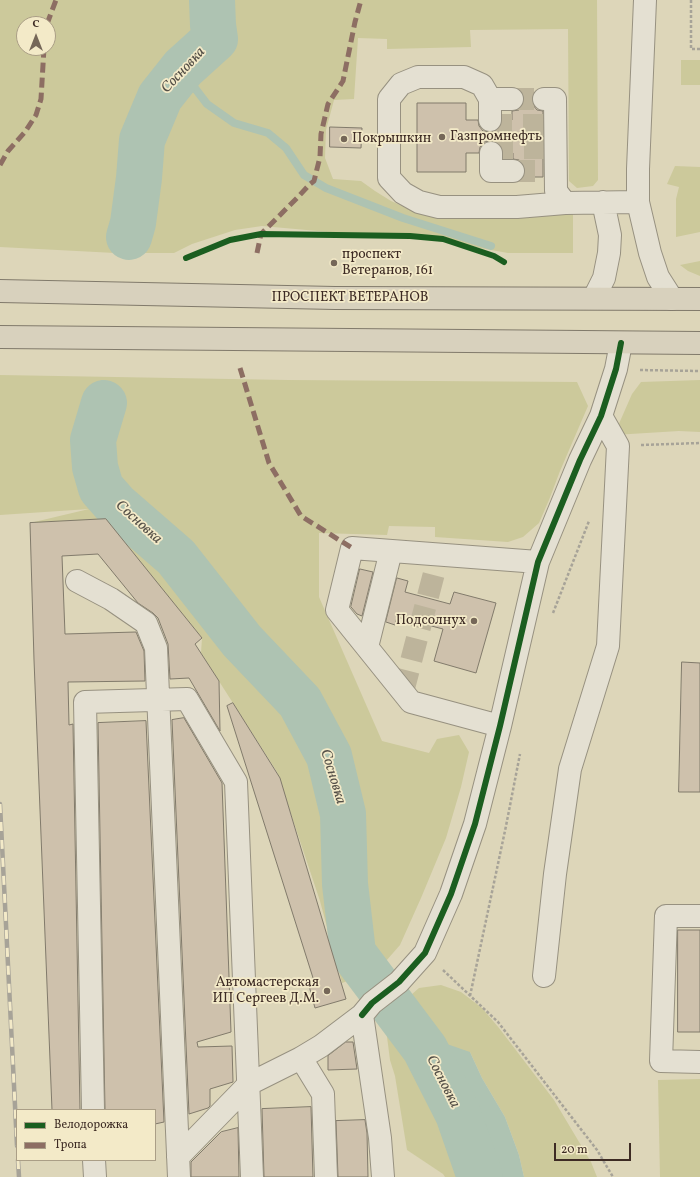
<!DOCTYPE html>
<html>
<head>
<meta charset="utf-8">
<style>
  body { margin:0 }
  #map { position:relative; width:700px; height:1177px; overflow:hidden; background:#ddd6b9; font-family:Vollkorn,serif }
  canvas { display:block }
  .legend { position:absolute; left:16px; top:1109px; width:140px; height:52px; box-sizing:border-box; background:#f3eac8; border:1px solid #aa9e86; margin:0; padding:5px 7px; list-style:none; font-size:12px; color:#3d2b24 }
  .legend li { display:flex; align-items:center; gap:8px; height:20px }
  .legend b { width:20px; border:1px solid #aa9e86 }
  .north { position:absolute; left:16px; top:16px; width:40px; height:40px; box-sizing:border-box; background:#f3eac8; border:1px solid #aa9e86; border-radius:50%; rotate:0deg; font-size:11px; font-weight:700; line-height:16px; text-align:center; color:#3d2b24 }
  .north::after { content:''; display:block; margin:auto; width:14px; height:18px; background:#756758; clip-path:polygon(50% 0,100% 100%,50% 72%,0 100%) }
  .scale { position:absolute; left:554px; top:1143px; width:77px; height:18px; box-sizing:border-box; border:2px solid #3d2b24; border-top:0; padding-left:5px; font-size:12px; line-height:14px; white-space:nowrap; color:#3d2b24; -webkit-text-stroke:3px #f3eac8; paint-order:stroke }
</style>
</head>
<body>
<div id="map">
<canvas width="700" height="1177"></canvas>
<ul class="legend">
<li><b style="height:5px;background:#1b5e20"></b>Велодорожка</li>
<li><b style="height:5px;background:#8d6e63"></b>Тропа</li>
</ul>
<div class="north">С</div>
<div class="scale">20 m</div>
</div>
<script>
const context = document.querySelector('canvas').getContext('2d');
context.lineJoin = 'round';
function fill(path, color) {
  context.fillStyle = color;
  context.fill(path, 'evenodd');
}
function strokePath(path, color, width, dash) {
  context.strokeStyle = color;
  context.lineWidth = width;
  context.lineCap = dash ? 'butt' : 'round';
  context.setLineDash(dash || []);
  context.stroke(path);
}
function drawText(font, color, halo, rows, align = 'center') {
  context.font = font + ' Vollkorn,serif';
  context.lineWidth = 3.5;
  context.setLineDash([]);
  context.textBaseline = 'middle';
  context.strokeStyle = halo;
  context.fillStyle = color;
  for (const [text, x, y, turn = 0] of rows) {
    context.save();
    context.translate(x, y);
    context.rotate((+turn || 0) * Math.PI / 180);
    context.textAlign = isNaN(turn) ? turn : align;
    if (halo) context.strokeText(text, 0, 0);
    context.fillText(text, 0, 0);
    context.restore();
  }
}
fill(new Path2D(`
  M0,0H201L205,36L141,94L115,253L0,247ZM24,24H48V48H24Z
  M219,0H597L598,180L593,186L577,188L569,181L568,29L470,30L471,47L387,49V39L358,38L354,99L334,100L326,130L325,158L333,179L361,181L375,191L391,201L411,210L434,214H573V253H508L480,248L429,236L362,235L262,226L235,230L192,244L174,253H142L141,233L161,110L185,73L220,41Z
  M681,60H700V85H681Z
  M675,166L700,167V232L676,237V199L679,187L667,184Z
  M700,261V276L688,271L680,265Z
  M0,375L288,380L577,382L588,406L560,471L549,500L539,523L523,537L508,542L435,537V527L389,526L387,535L319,533V597L382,741L429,753L437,739L459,735L469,752L461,787L446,838L421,898L400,945L379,969L342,983L320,901L277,772L201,653L202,638L106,520L30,523L89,509L0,515Z
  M700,380V432L679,431L614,435L632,394L641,382Z
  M441,985L461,992L482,1008L499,1028L554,1100L591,1162L597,1177H524L519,1155L505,1117L482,1078L470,1052L458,1160L465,1177H445L443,1174L407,1150L395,1076L390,1060L386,1029L388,1015L419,988Z
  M700,1079V1177H660L658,1080Z`), '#ccc99b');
fill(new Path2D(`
  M441,1042L470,1052L482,1078L505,1117L519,1155L524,1177H465L423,1076L425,1049Z`), '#aec3b2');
strokePath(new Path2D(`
  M183,68L191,83L207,104L234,123L268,133L286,148L304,175L326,188L403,218L491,246`), '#aec3b2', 8);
strokePath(new Path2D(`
  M129,237L133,223L139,178L142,140L160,97L183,68L215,39L213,25L212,0
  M104,403L93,440L95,467L101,488L115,504L176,557L242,641L300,702L329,756L343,814L345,884L353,953L425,1049L458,1114L480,1177`), '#aec3b2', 46);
const building = new Path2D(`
  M523,93H533L532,99L533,105L537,110L543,111V177H524L525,171L524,164L519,160L513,159V153H503L502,146L497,142L491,141L484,142L480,147L479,153H466V172H417V103H466V120H478L479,126L483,131L490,132L496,131L501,127L502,120H512V111L519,110L523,105L524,99Z
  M330,127L362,128L361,148L330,147Z
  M106,519L202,638L195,644L219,681L220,731L189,678L170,679L168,644L158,618L153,613L138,603L98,554L62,556L65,634L136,632L144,651L145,681L68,682L69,725L73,724L80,1110H52L34,660L30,523Z
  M360,569L373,572L362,616L357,614L351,607Z
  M397,578L408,581L405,592L450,604L454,592L496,603L476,673L434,661L443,629L397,617L395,625L386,622Z
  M682,662L700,663V792H679Z
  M233,703L280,778L346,999L315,1008L308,982L314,981L227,706Z
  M184,718L222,783L231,1032L197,1042L198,1047L232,1046L233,1082L210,1089V1106L208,1108L189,1114L172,720Z
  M146,721L164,1122L155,1124V1110H105L98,723Z
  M678,930H700V1032H678Z
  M346,1042H353L357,1069L328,1070V1056Z
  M311,1107L313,1177H264L262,1109Z
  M365,1120L367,1133L368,1177H338L336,1121Z
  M238,1128L239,1177H191V1162L221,1132Z`);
fill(building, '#cec1ac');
strokePath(building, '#817a6b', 1);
strokePath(new Path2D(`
  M512,99H544
  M490,125H544
  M491,148H544
  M513,171H544
  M403,692L439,554`), '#bdb49b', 22, [22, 11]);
const minor = new Path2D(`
  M645,0L638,169V202L650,253L658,277L672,299
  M490,99H512
  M544,99H555L556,191L565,203
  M490,120V99L482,85L464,77H418L401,84L389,99V178L403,193L419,202L439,207H517L565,203L638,202
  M491,153V171H513
  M594,298L604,278L609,253L610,235L603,202
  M77,581L111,599L146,623L156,648L179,1177
  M367,647L391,551
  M500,726L411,702L337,610L352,548L538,562
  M700,916H666L661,1061L700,1062
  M544,976L555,874L570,769L608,646L618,446L601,416
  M362,1015L380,1138L383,1177
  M301,1058L323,1094L326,1177
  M93,1110L85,702L187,699L236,782L252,1177
  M178,1157L249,1084L301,1058L321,1046L362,1015L372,1003L399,982L425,953L451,894L475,824L500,726L538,562L580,460L601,416L616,369L621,343
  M94,1160L95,1177`);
const major = new Path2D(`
  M0,291L335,298L700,299
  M0,337L700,343`);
strokePath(minor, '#979180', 24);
strokePath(major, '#817a6b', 24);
strokePath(new Path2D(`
  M691,0V49H700
  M640,370L700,371
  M641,445L700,443
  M553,613L589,521
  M443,970L498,1022L597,1150L613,1177
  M470,996L506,826L520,754`), '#a7a398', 2.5, [3, 2]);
strokePath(minor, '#e4e0d2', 22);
strokePath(major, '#d8d1bd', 22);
const rail = new Path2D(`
  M0,804L17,1146
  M18,1160L19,1177`);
strokePath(rail, '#a7a398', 4.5);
strokePath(rail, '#f3eac8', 3, [9]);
strokePath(new Path2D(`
  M47,24L56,0
  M0,165L8,151L25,132L36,115L41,99L44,48
  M257,253L261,234L297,198L310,184L314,181L320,157L321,134L328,104L343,81L355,22L361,0
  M240,368L269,463L301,516L352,548`), '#8d6e63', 5, [10, 5]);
strokePath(new Path2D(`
  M186,258L230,240L261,234L410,236L443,239L494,256L504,262
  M362,1015L372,1003L399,982L425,953L451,894L475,824L500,726L538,562L580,460L601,416L616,369L621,343`), '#1b5e20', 6);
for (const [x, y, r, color] of [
  [442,137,4,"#756758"],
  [344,139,4,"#756758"],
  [334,263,4,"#756758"],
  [474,621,4,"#756758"],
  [327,991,4,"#756758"]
]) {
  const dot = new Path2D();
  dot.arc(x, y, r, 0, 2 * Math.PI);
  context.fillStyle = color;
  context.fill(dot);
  strokePath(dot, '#f3eac8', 1.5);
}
drawText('14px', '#3d2b24', '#f3eac8', [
  ["Газпромнефть",450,137],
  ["Покрышкин",352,139],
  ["проспект",342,255],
  ["Ветеранов, 161",342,271],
  ["Подсолнух",466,621,"right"],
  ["Автомастерская",319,983,"right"],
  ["ИП Сергеев Д.М.",319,999,"right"]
], 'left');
drawText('14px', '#3d2b24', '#f3eac8', [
  ["ПРОСПЕКТ ВЕТЕРАНОВ",350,298]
]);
drawText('italic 15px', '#544f47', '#f3eac8', [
  ["Сосновка",184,71,-47],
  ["Сосновка",138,523,42],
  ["Сосновка",332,777,73],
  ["Сосновка",442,1082,63]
]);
</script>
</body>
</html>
